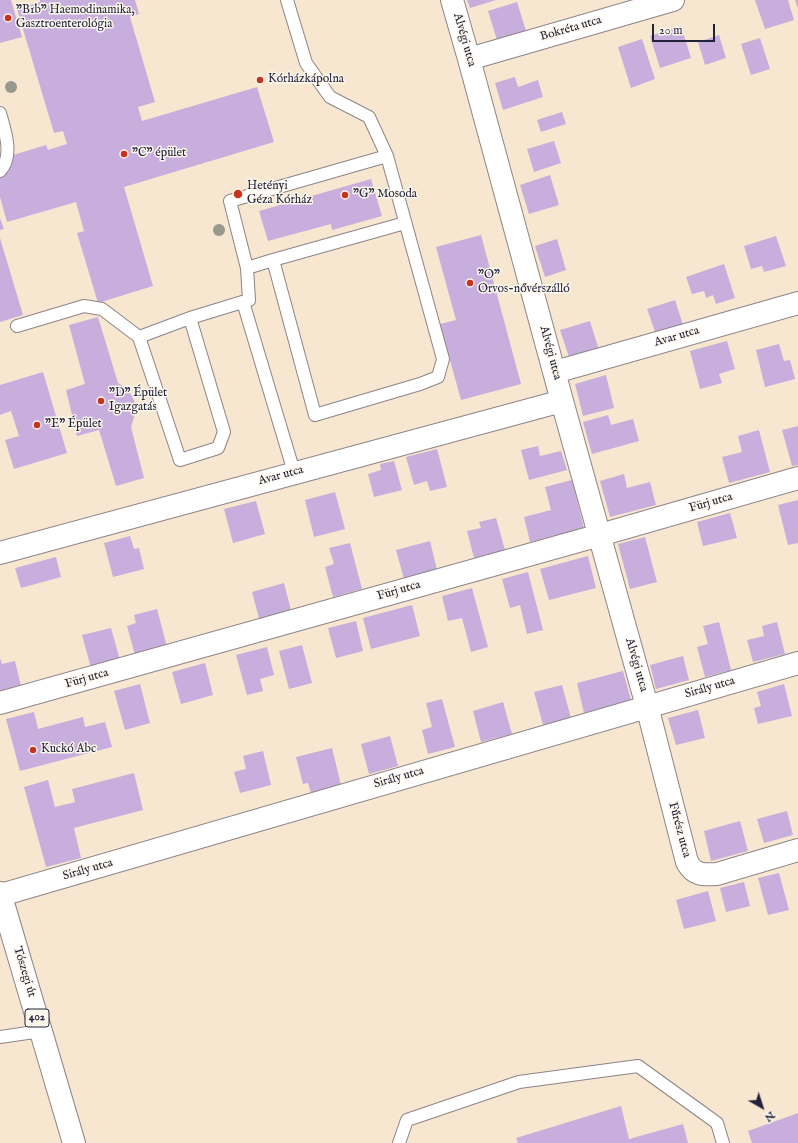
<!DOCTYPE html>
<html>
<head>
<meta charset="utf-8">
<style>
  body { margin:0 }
  #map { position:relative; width:798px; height:1143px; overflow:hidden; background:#f7e7d1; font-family:"IM FELL English",serif }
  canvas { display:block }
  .north { position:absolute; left:742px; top:1087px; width:40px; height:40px; -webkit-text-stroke:3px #fbf7ec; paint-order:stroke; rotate:141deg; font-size:11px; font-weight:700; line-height:16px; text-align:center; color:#22223b }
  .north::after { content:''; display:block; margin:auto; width:14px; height:18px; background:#22223b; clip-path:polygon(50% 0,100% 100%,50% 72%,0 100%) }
  .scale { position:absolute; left:652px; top:24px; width:63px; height:18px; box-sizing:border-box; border:2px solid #22223b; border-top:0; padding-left:5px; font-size:12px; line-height:14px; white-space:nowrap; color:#22223b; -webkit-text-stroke:3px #fbf7ec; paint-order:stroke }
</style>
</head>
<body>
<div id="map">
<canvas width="798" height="1143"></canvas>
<div class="north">N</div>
<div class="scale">20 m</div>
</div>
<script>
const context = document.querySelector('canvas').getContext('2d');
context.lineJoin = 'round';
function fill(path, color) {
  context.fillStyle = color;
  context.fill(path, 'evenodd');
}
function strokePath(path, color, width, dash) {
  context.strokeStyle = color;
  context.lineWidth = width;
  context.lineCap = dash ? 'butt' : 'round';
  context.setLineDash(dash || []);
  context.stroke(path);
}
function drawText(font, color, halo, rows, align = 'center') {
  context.font = font + ' "IM FELL English",serif';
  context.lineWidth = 3;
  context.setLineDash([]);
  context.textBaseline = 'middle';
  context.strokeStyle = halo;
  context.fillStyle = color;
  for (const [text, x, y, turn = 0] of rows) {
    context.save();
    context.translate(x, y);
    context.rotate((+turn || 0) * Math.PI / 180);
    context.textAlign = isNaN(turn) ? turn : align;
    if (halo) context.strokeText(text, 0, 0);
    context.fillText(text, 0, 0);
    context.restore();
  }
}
fill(new Path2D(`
  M0,0H11L22,37L0,43Z
  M40,0H135L139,14L130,17L155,102L138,107L142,121L257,87L274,142L124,187L153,286L98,303L77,233L84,231L76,202L7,222L0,197V159L46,145L48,150L67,144L63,131L54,133L17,9L40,2Z
  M467,0H496L470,8Z
  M755,0H788L794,20L765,29Z
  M795,0H798V9Z
  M517,2L526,31L497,40L488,11Z
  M681,26L691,58L660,68L650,36Z
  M719,35L726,58L705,65L698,42Z
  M760,38L770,69L751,75L741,44Z
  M642,39L655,79L631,88L618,47Z
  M515,77L518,87L538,80L543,97L503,110L495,83Z
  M562,112L566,124L541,132L537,120Z
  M554,141L561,163L534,172L527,149Z
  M550,175L559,205L529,214L520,185Z
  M371,179L382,216L332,230L331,224L268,241L259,211Z
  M0,218L4,229L0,230Z
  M481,235L521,384L461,400L440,324L456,320L436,247Z
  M776,236L786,266L764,272L762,266L751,269L744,246Z
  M0,238L23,315L0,322Z
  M557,239L566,270L545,277L535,246Z
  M724,264L735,298L716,304L713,295L706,298L704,291L692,294L686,277Z
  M675,300L683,325L656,334L647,309Z
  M98,317L118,383L125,387L132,396L137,407L131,427L144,478L116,486L99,430L77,436L66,390L85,384L69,325Z
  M590,321L599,350L570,360L560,330Z
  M727,341L735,369L719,374L722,383L700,389L690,351Z
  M779,344L784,361L790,360L795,379L765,387L756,350Z
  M43,372L67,453L14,469L5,440L19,436L11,411L0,415V385Z
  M606,375L614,408L583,416L575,384Z
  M608,415L611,425L633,419L639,441L592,454L583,422Z
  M798,426V465L792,466L782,430Z
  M759,430L770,472L729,483L722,457L742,452L738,436Z
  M538,446L540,456L561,451L567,470L529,480L521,450Z
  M437,449L447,487L430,491L427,481L414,485L406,457Z
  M394,461L402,490L374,497L368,474L381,470L380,464Z
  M624,474L627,488L650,482L656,505L610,517L600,481Z
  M572,480L584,528L530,542L524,517L551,510L545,487Z
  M335,492L345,529L314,537L305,500Z
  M798,500V543L788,545L778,505Z
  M256,501L265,534L233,543L224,509Z
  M730,513L737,538L703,546L697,522Z
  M496,518L505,550L474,558L467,531L481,528L479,522Z
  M130,536L134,549L139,548L144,569L113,577L104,543Z
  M645,537L657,582L630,589L618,544Z
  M430,541L437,570L404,579L396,550Z
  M350,543L362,589L333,597L325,567L334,564L329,548Z
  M588,556L596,588L549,600L540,569Z
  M56,557L61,577L21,588L15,568Z
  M528,572L543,630L527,634L520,605L510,608L502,579Z
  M284,583L292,614L260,622L252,592Z
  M472,588L488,647L471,652L462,618L448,621L442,596Z
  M412,605L420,636L371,649L363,618Z
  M157,609L167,647L135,655L127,626L136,623L134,615Z
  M356,621L363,651L336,658L328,628Z
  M719,622L731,670L705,677L697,647L708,644L703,626Z
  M777,622L785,654L753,662L747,640L764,636L762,626Z
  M111,628L120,660L91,668L82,635Z
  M302,645L312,683L289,689L279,651Z
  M267,647L274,675L260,679L263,691L247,695L236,655Z
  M683,656L689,680L656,689L650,665Z
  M0,658L2,664L15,661L21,686L0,691Z
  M205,663L213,695L181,704L172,672Z
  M623,671L631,700L584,713L577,683Z
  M140,684L150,723L125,730L114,691Z
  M784,684L792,716L758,724L754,708L761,706L757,692Z
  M562,685L571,718L543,725L534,692Z
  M442,699L455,747L428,754L422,730L432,727L426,703Z
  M503,702L512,734L481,742L473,711Z
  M698,710L705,738L676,745L668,718Z
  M34,712L38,729L83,717L85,727L105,722L112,747L20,771L6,719Z
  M390,736L398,766L369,774L361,744Z
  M332,748L341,785L311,793L308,783L303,784L296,757Z
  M263,751L271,785L240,793L234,772L246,769L243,756Z
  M134,773L143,810L74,828L81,858L46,867L24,787L48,780L55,807L75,802L72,789Z
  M787,811L793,835L764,843L757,819Z
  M740,821L748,851L711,861L704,831Z
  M779,873L789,910L768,915L758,878Z
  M744,882L750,906L726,912L720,888Z
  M708,891L716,921L684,929L676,900Z
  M621,1106L629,1139L683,1124L688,1143H518L516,1138Z
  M798,1113V1143H752L748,1131Z`), '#c7aedd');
const lane = new Path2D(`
  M287,0L306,63L330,97L369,117L387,156L443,359L438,377L420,384L315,415L273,260L405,223
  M0,113C5,131 14,156 0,171
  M273,260L247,268L230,201L387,156
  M243,302L294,472
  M17,326L84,306L102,309L139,337L180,460L218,448L224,432L190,318L249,300L247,268
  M139,337L190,318
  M0,1037L41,1031
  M399,1143L407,1120L519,1082L638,1066L717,1123L723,1143`);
const street = new Path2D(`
  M452,0L469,59L562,401L647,706L687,862C694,875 702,875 717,874L798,850
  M469,59L673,0
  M555,372L798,303
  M0,553L562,401
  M0,703L600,535L798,478
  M1,895L798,663`);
const primary = new Path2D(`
  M0,893L74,1143`);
strokePath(lane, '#8c8486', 14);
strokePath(street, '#8c8486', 24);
strokePath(primary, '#8c8486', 24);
strokePath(lane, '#fff', 12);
strokePath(street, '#fff', 22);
strokePath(primary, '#fff', 22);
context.fillStyle = '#97998c';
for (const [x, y] of [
  [11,87],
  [219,230]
]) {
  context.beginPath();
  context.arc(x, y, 6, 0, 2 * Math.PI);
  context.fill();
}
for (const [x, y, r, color] of [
  [8,18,4,"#c8321e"],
  [260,80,4,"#c8321e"],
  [124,154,4,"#c8321e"],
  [238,194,5,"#c8321e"],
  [345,195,4,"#c8321e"],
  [470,283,4,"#c8321e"],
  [101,401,4,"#c8321e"],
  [37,425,4,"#c8321e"],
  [33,750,4,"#c8321e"]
]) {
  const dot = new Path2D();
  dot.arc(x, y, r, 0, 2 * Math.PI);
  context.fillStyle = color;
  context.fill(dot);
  strokePath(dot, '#fbf7ec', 1.5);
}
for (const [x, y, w] of [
  [37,1018,24]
]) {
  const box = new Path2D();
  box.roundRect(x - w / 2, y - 9, w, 18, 3);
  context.fillStyle = '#fbf7ec';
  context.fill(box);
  strokePath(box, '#22223b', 1);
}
drawText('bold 11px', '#22223b', null, [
  ["402",37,1018]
]);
drawText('12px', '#22223b', '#fbf7ec', [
  ["\"B1b\" Haemodinamika,",16,11],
  ["Gasztroenterológia",16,25],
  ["Kórházkápolna",268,80],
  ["\"C\" épület",132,154],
  ["Hetényi",247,187],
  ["Géza Kórház",247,201],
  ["\"G\" Mosoda",353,195],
  ["\"O\"",478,276],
  ["Orvos-nővérszálló",478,290],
  ["\"D\" Épület",109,394],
  ["Igazgatás",109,408],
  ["\"E\" Épület",45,425],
  ["Kuckó Abc",41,750]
], 'left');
drawText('12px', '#22223b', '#fbf7ec', [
  ["Bokréta utca",571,29,-16],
  ["Alvégi utca",464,40,74],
  ["Avar utca",677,337,-16],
  ["Alvégi utca",550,353,75],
  ["Avar utca",281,476,-15],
  ["Fürj utca",711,503,-16],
  ["Fürj utca",399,591,-16],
  ["Alvégi utca",636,665,74],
  ["Fürj utca",87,679,-16],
  ["Sirály utca",710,688,-16],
  ["Sirály utca",399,778,-16],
  ["Fűrész utca",679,830,75],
  ["Sirály utca",88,870,-16],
  ["Tószegi út",24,972,73]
]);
</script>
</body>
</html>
